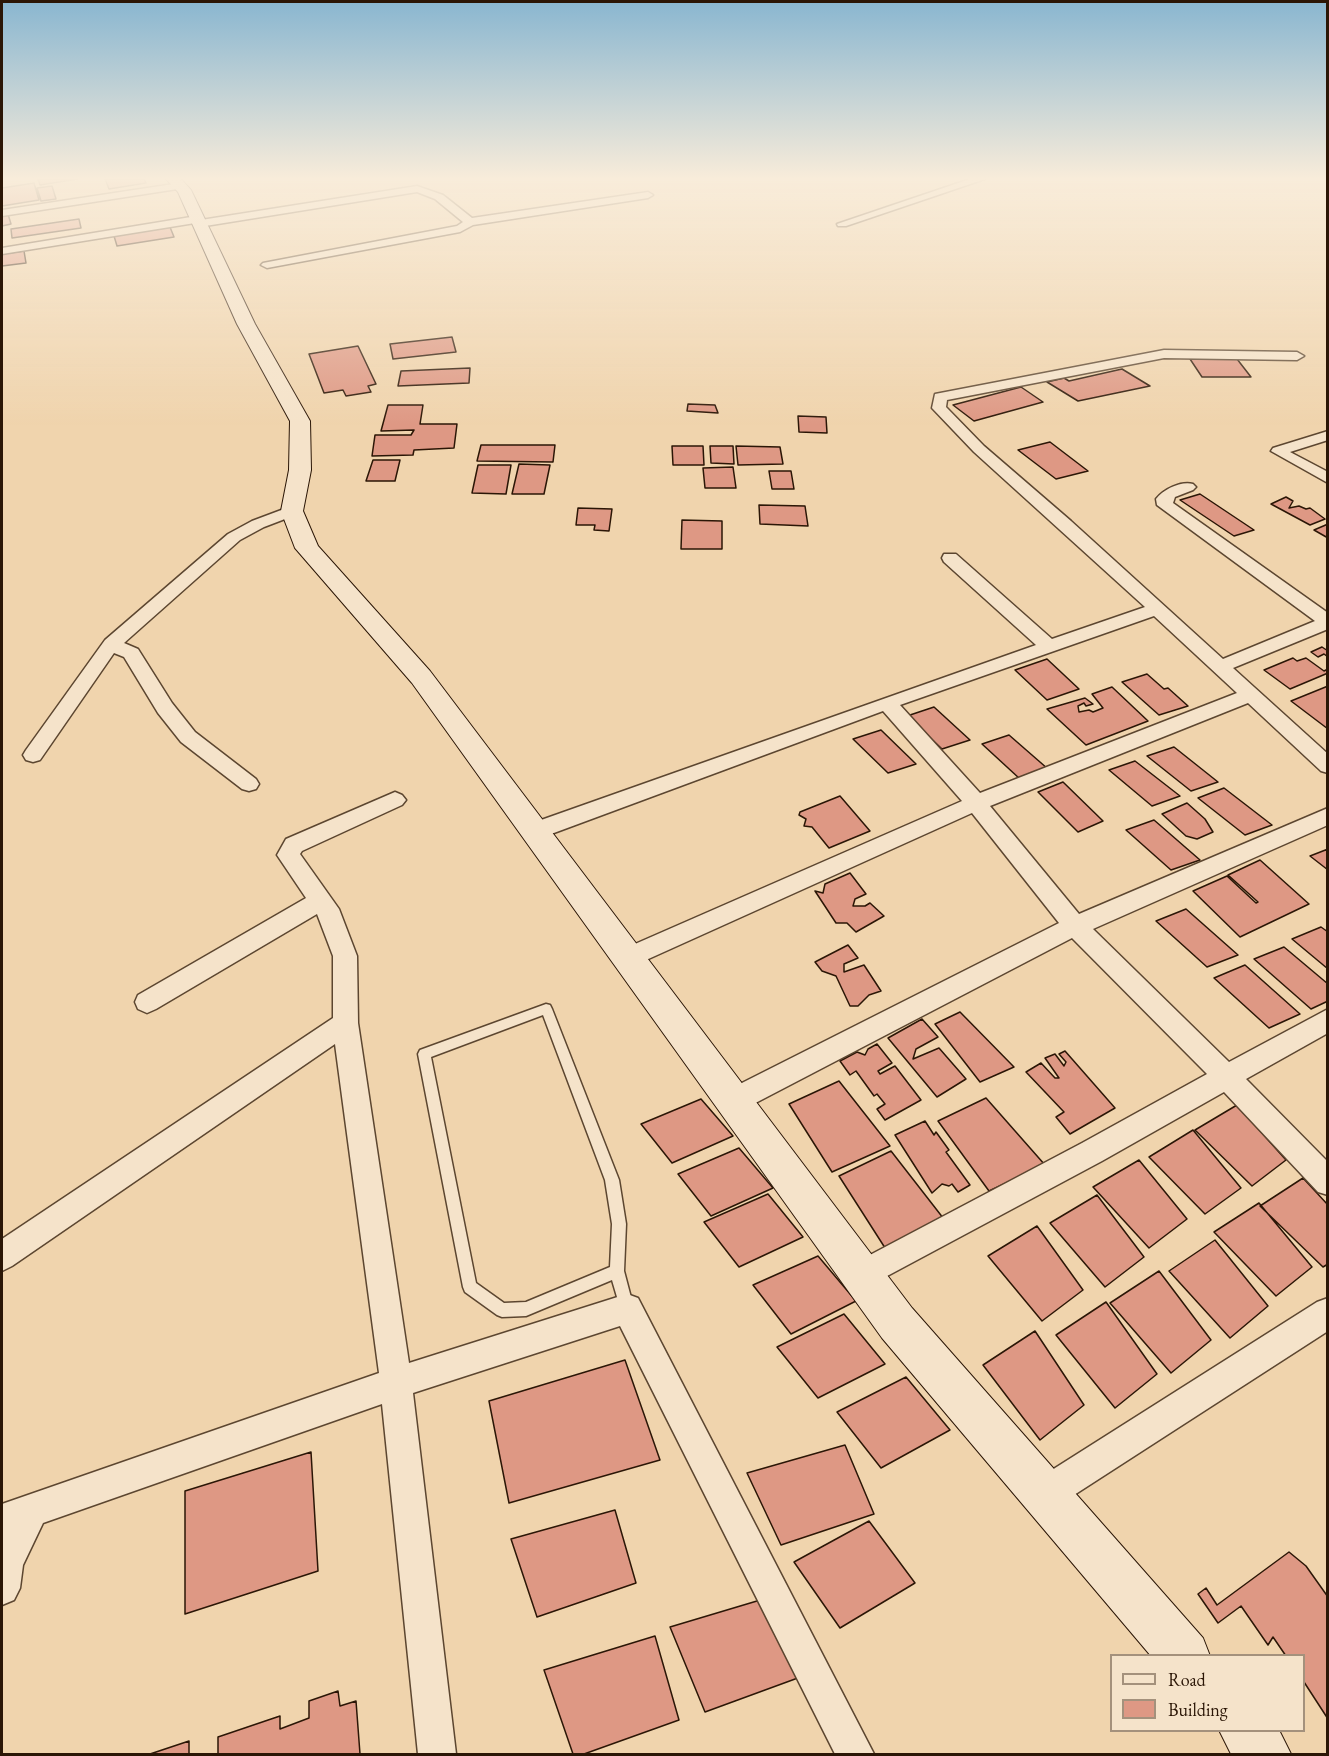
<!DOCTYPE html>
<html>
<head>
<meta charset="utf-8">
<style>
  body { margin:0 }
  #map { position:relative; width:1329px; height:1756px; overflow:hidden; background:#f0d4ad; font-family:"EB Garamond",serif }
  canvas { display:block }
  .frame { position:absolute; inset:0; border:3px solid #2b1606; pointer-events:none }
  .legend { position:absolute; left:1110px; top:1654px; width:195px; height:78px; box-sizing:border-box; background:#f5e3ca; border:2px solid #a4917c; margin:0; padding:8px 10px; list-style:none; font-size:18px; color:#2b1606 }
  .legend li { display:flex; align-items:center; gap:12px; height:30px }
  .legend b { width:30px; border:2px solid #a4917c }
</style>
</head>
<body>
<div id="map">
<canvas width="1329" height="1756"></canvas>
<div class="frame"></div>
<ul class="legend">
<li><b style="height:8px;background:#f5e3ca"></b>Road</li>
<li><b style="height:16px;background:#de9884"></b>Building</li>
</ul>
</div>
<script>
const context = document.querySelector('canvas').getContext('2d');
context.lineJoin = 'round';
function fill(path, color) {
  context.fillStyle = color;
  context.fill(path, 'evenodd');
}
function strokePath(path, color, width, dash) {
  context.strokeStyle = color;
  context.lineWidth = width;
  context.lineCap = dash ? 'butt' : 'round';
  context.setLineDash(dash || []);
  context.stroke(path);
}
const building = new Path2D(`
  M38,179H78L40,185Z
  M105,179H144L146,183L109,189Z
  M34,183L39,200L2,206V188Z
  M52,186L56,199L41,201L37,188Z
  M8,214L11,224L2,226V215Z
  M79,219L81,228L12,238L11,229Z
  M170,227L174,237L117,246L114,236Z
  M24,251L26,263L2,266V254Z
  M452,337L456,352L393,359L390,344Z
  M358,346L376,384L368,386L371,392L346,396L343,390L324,393L309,354Z
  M1190,359H1237L1251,377H1202Z
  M470,368L469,383L398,386L401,371Z
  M1122,369L1150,386L1078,401L1047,382L1064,378L1069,381Z
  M1021,387L1043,402L974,421L953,405Z
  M688,404L715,405L718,413L687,411Z
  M388,405H423L420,424H457L454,448L414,450L413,455L372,456L375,435H411L414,430L381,431Z
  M798,416L826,417L827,433L799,432Z
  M1050,442L1088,471L1056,479L1018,450Z
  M481,445H555L553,462L477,461Z
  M672,446H703L704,465H673Z
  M710,446H733L734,464L711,463Z
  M736,446L780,447L783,464L738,465Z
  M373,460H400L395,481H366Z
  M519,464L550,465L544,494H512Z
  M478,465H511L506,494L472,493Z
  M733,467L736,488H705L703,468Z
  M769,471H791L794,489H772Z
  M1200,494L1254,530L1234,536L1180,500Z
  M1286,497L1293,501L1289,508L1299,506L1306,509L1310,508L1325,519L1310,525L1271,504Z
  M759,505L805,506L808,526L760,524Z
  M578,508L612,509L609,531L594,530L595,525H576Z
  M682,520L722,521V549H681Z
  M1328,524V538L1314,530Z
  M1322,647L1328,651V657L1324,654L1318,657L1311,652Z
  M1293,658L1297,661L1306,658L1324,671L1328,669V673L1290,689L1264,670Z
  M1047,659L1079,689L1047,700L1015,670Z
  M1147,674L1164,689L1168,688L1188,706L1159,715L1122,682Z
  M1328,686V729L1291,701Z
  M1112,687L1148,721L1086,745L1047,709L1085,698L1093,704L1086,706L1084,703L1078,706L1079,712L1089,710L1093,712L1103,708L1092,694Z
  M934,707L970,740L942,749L907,716Z
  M881,730L916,764L888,773L853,739Z
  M1009,735L1048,769L1020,779L982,744Z
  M1174,747L1218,782L1191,791L1147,756Z
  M1135,761L1180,796L1152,806L1109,770Z
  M1063,782L1103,821L1078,832L1038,792Z
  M1224,788L1272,825L1245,835L1198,798Z
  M840,796L870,831L829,848L812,827L804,826L806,819L799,815L800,812Z
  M1187,803L1205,819L1213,832L1197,839L1186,836L1162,814Z
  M1154,820L1200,860L1171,870L1126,830Z
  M1328,849V870L1310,856Z
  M1260,860L1309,904L1240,937L1193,891L1227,876L1256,903L1258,902L1228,875Z
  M850,873L866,894L855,899L853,906H865L870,903L884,916L856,932L847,923H836L815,891L823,893L825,884Z
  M1186,909L1238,955L1207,967L1156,921Z
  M1321,927L1328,932V969L1292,939Z
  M848,945L858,958L844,964V972L864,965L881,991L869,995L858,1006H850L836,976L822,971L815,962Z
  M1284,947L1328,984V1001L1311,1009L1254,959Z
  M1245,965L1300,1014L1269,1028L1214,978Z
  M960,1012L1014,1067L980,1082L935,1024Z
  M922,1019L938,1037L916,1049L913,1059L939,1048L966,1079L937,1097L888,1038Z
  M877,1044L892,1063L878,1071L880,1074L895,1066L921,1100L885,1120L877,1109L885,1104L877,1094L874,1096L856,1071L850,1075L840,1061L857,1052L865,1055L868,1049Z
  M1065,1051L1115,1108L1070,1134L1056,1117L1064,1112L1026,1072L1041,1063L1055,1078H1059L1045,1058L1055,1054L1064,1066L1066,1062L1059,1054Z
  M839,1081L890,1146L832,1172L789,1104Z
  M986,1098L1045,1165L989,1191L938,1121Z
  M701,1099L733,1136L672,1163L641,1124Z
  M1237,1105L1286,1160L1252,1186L1195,1130Z
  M925,1121L934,1135L936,1132L949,1150L946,1152L970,1185L958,1192L952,1184L949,1186L942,1184L932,1193L895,1135Z
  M1193,1130L1241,1188L1205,1214L1149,1157Z
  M739,1148L773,1188L711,1216L678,1174Z
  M891,1151L947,1223L887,1251L839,1176Z
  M1139,1160L1187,1219L1149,1248L1093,1187Z
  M1303,1178L1328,1205V1264L1323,1267L1260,1206Z
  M768,1194L803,1237L739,1267L704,1222Z
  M1097,1195L1144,1257L1105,1287L1050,1223Z
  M1259,1203L1312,1267L1276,1296L1214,1232Z
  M1037,1226L1083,1290L1042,1321L988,1256Z
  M1215,1240L1268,1306L1230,1338L1169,1271Z
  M818,1256L856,1301L791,1334L753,1285Z
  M1159,1271L1211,1340L1171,1373L1110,1303Z
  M1106,1302L1157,1374L1115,1408L1056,1335Z
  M844,1314L885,1364L818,1398L777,1347Z
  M1035,1331L1084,1405L1040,1440L983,1365Z
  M625,1360L660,1460L509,1503L489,1401Z
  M906,1377L950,1430L881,1468L837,1412Z
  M845,1445L874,1514L781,1545L747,1473Z
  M311,1452L318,1571L185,1614V1491Z
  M615,1510L636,1583L537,1617L511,1539Z
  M869,1521L915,1583L840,1628L794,1562Z
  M1289,1552L1306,1566L1328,1597V1719L1304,1682V1656H1286L1273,1637L1268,1645L1241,1606L1218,1623L1198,1594L1206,1588L1217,1605Z
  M777,1595L806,1675L705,1712L670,1627Z
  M655,1636L679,1720L584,1754H573L544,1670Z
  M338,1691L340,1706L356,1701L360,1754H218V1737L280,1716V1729L309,1718V1701Z
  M189,1741V1754H150Z`);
fill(building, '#de9884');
strokePath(building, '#2b1606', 1.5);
const lane = new Path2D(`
  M546,1004L550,1005L552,1009L619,1180L626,1224L624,1271L634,1309L632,1314L627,1316L622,1314L612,1280L526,1316L502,1317L497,1315L465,1292L463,1287L418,1054L420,1050ZM543,1015L605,1180L612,1224L610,1267L526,1302L504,1303L476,1283L431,1057Z`);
const street = new Path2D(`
  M970,179H985L846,226H838L837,224Z
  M180,183L184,184V188L2,216V210Z
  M417,186L443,195L472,218L648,192L653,195L648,198L473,225L460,232L267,268L261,265L263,263L457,226L463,222L435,199L417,192L199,227L195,226V223L2,254V248L197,216L201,217V220Z
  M1164,350L1297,352L1304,356L1297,360L1164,358L947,400L946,407L984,446L1071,521L1223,659L1315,621L1157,505L1156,499C1164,489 1181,481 1193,484L1196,487L1193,490L1175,497L1173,503L1328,613V629L1233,668L1328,754V773L1321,771L1248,703L990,806L1079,914L1328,808V825L1093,929L1229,1062L1328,1009V1033L1246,1079L1328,1162V1195L1318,1192L1224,1092L1102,1161L861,1290L851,1285L846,1275L851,1265L1082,1143L1207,1074L1072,938L742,1110L733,1113L724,1110L720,1101L724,1092L1059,923L972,813L635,965L627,968L619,965L615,958L619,951L962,801L883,711L543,837L535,839L527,837L524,831L527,825L1036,645L944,562L942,558L944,554H956L1052,639L1145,607L974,452L932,408L935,394ZM1154,616L1237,693L980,793L900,705Z
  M1328,431V440L1290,452L1328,472V483L1271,451L1273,448Z
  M292,506L300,511L298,514L264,527L240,540L124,643L138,649L172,703L195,732L256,779L259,784L256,789L249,791L242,789L181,742L158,713L124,657L114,653L40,760L33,762L26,760L23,755L26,750L105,640L228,534L252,521Z
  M395,792L402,795L406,800L402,805L302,851L300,854L339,909L357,956L358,1023L409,1363L627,1294L638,1298L874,1754H835L620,1326L413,1393L456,1754H418L382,1404L43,1523L23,1565L20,1588L14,1600L2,1605V1504L379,1373L335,1044L12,1266L2,1271V1239L333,1018V956L317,914L156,1009L147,1013L138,1009L135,1002L138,995L306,898L277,855L286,839Z
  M1328,1298V1331L1057,1506L1045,1511L1033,1506L1028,1494L1033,1482L1317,1302Z`);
const secondary = new Path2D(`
  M166,179H181L191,190L255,324L310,421L311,470L303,511L318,546L430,671L912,1308L1203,1638L1210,1656H1151L882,1338L412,683L295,548L281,511L289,470L290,421L237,324L178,192Z
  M1219,1730H1279L1291,1754H1231Z`);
strokePath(lane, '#5c4630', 3);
strokePath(street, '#5c4630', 3);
strokePath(secondary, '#2b1606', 2);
fill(lane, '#f5e3ca');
fill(street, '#f5e3ca');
fill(secondary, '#f5e3ca');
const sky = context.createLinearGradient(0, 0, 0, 425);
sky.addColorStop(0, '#89b6d0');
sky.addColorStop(0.42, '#f8ecda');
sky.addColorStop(1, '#f8ecda00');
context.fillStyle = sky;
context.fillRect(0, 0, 1329, 425);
</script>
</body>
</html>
